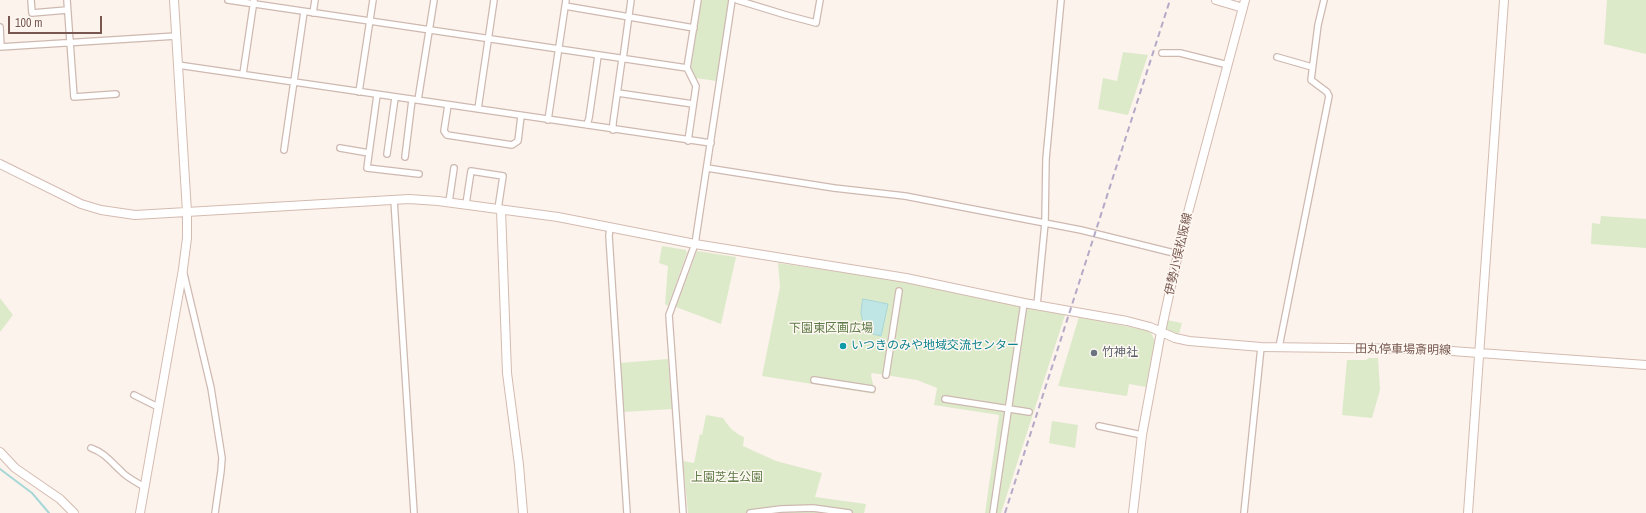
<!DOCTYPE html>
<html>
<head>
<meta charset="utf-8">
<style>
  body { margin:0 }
  #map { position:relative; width:1646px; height:513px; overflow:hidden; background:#fcf3ec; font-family:"Archivo Narrow",sans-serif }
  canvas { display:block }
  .scale { position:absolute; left:8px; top:16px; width:94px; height:18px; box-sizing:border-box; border:2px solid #77574f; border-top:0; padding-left:5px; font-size:12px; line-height:14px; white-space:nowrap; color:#77574f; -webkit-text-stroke:3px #fef8f2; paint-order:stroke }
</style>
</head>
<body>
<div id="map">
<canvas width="1646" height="513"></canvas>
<div class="scale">100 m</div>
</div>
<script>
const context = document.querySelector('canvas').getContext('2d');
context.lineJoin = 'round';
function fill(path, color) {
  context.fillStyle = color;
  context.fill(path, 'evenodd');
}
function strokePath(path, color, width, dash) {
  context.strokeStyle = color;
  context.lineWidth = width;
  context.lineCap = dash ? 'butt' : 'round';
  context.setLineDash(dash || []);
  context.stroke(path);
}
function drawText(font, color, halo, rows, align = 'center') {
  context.font = font + ' "Archivo Narrow","Noto Sans JP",sans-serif';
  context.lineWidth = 3;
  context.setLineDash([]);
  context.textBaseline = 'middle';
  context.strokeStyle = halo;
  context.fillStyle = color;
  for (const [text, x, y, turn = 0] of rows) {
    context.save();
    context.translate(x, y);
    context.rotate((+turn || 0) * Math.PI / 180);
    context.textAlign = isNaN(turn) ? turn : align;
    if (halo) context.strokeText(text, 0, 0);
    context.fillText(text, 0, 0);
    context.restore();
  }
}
fill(new Path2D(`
  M701,0H729L716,81L696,78L691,69Z
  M1607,0H1646V54L1604,44Z
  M1123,52L1148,55L1128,115L1098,109L1103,78L1117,81Z
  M1601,216L1646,219V248L1591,244L1592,223L1600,224Z
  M662,246L686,250L687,253L668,306L665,304L668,266L659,263Z
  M697,251L736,257L721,324L676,307Z
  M778,263L895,280L1065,315L1001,513H985L999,415L934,405L937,388L917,380L872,373L871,375L875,394L762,376L780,287Z
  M0,298L13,315L0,332Z
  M1079,317L1150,331L1155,341L1146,387L1129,384L1127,396L1058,386Z
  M1167,320L1182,323L1179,334L1165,330Z
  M1369,358H1378L1380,390L1372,418L1342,415L1347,360H1366Z
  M668,359L672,409L623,412L620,363Z
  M706,415L723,418C729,427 734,433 744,437L743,446L776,461L822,473L815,497L866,504L864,513H688L683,461L694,463L700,434L702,435Z
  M1052,421L1078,425L1075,448L1049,443Z`), '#dceaca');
const water = new Path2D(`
  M863,299L888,304L881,336L865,332L861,313Z`);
fill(water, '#c0e5e5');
strokePath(water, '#a7d7d7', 1);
strokePath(new Path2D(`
  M0,469L32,493L49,513`), '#a7d7d7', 2);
const street = new Path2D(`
  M31,0L32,13L67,10
  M67,0L74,97L116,94
  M228,0L687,68
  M737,0L786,15L816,23L820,0
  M565,6L694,28
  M313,13L315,0
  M0,27L1,47
  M0,47L176,36
  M1162,53H1180L1228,65
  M1277,57L1312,67
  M623,59L631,0
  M178,65L711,143
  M243,74L254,0
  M359,92L373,0
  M618,93L693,104
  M377,95L367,168L419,174
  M418,100L434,0
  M448,105L444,131L447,135L512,145L518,141L521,116
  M478,109L494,0
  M548,120L566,0
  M587,125L589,118L598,56
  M613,130V123L622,59
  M688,141L696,86L687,68L698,0
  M340,148L369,153
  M284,150L304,12
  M387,154L395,98
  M405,157L412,100
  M707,168L834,188L905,196L1081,230L1178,254
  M394,200L414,513
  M449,202L454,168
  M466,204L471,171L503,176L498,209
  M610,227L609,236L627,513
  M183,270L211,388L222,458L221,471L215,513
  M1037,305L1045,223L1046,159L1061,0
  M1279,347L1329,96L1327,92L1311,80L1318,25L1324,0
  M886,375L899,291
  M814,380L872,389
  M134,395L158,407
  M945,399L1029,412
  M1099,426L1142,435
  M91,448C105,453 111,462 121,471C127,478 137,482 144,487
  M683,513L669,315L695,244L732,0
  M750,513L781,509L813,508L849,513
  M993,513L1024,303
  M1244,513L1261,347`);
const secondary = new Path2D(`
  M1216,0L1243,8
  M0,164L81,204L101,210L135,215L409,199L438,201L558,217L695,244L906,278L1024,303L1127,321L1150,327L1175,338L1189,341L1261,347L1424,349L1646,365
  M501,210L507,373L519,465L523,513
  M0,452L15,468L60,499L74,513
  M140,513L183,269L187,238V212L174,0
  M1133,513L1142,435L1161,332L1182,235L1245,0
  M1468,513L1504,0`);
strokePath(street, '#ceb9b1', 8);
strokePath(secondary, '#d4bbb1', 10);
strokePath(street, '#fff', 5.5);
strokePath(secondary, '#fff', 8);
strokePath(new Path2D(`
  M1005,513L1170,0`), '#b4a9c7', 2, [6, 4]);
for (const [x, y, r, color] of [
  [843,346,4,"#0f9aa8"],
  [1094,353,4,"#6b7280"]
]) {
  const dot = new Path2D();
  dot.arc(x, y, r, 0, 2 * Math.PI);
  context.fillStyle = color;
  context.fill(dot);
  strokePath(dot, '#fef8f2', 1.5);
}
drawText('12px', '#77574f', '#fef8f2', [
  ["伊勢小俣松阪線",1179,254,-77],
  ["田丸停車場斎明線",1403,350,1]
]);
drawText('12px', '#5e7b47', '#fef8f2', [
  ["下園東区画広場",831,329],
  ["上園芝生公園",727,478]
]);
drawText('12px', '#0d838f', '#fef8f2', [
  ["いつきのみや地域交流センター",851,346]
], 'left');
drawText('12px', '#5b616d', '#fef8f2', [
  ["竹神社",1102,353]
], 'left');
</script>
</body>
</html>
